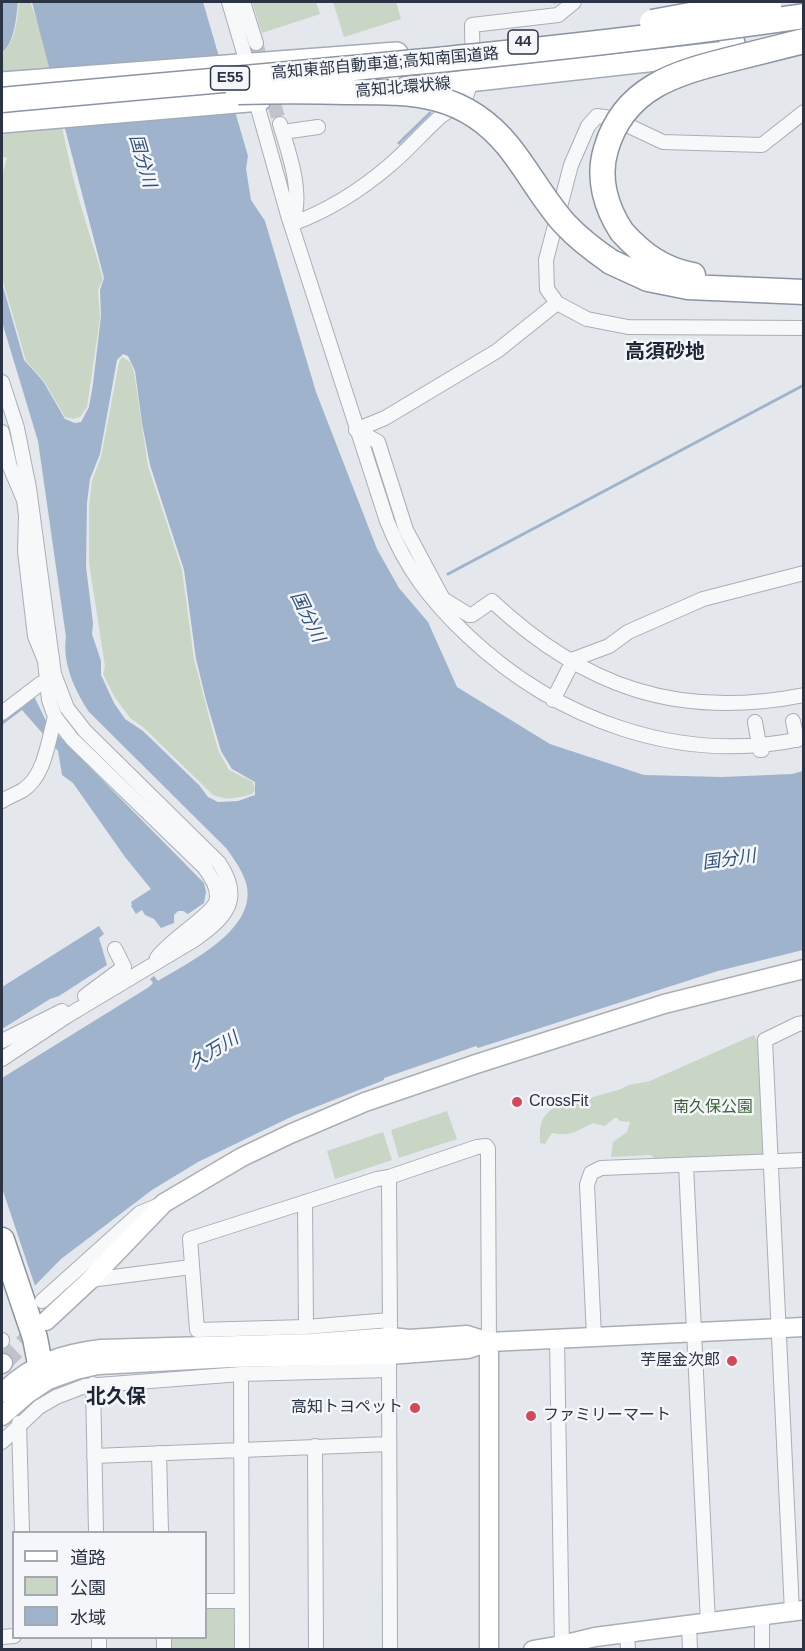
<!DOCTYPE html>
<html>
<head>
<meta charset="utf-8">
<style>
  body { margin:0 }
  #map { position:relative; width:805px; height:1651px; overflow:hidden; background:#e4e7ec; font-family:Arial,"Noto Sans JP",sans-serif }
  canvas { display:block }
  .frame { position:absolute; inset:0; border:3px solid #2b3445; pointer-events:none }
  .legend { position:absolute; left:12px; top:1531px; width:195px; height:108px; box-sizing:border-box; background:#f4f6f9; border:2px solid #a4a8b1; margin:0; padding:8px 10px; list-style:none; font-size:18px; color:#2b3445 }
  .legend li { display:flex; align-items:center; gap:12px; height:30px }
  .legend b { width:30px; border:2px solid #a4a8b1 }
</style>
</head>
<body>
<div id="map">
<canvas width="805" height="1651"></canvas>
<div class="frame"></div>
<ul class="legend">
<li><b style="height:8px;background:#fff"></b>道路</li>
<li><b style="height:16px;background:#c9d6c5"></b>公園</li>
<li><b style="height:16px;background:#9fb4cc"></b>水域</li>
</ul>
</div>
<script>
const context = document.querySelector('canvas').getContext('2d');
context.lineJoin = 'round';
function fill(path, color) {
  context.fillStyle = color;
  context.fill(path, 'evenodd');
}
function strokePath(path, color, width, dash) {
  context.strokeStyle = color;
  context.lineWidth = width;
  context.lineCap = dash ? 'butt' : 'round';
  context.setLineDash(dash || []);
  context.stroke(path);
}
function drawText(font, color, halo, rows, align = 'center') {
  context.font = font + ' Arial,"Noto Sans JP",sans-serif';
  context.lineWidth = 5;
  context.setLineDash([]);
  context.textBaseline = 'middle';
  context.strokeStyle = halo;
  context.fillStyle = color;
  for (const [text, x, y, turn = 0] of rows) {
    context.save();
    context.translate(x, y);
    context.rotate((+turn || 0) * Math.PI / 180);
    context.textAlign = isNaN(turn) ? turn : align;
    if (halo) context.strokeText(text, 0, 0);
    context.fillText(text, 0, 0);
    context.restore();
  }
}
fill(new Path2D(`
  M19,2H30C50,51 57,107 69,159C77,199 92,239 103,279L98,290L100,318L87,407L80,417L74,419L65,417L44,381L26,361L2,278V176L7,158L2,157V54C16,41 17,19 19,2Z
  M252,2H316L320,14L262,33Z
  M333,2H396L401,19L344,37Z
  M122,357L130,362L134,372L148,466L182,570L194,659L213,732L219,752L229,770L253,782L255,790L252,794C237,798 228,801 213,795L143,727L130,718L114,696L103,674L105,666L89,563V506L92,481L101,457L119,362Z
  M754,1035L760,1046L765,1151L763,1154L657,1161L651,1155L611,1157L613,1142L627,1132L630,1122L620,1121L616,1117L605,1126L593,1123C576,1131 571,1137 552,1133L545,1144L540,1143C540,1129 539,1118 552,1109L621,1089L629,1085L650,1081Z
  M447,1111L457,1139L399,1158L391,1130Z
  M383,1132L392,1160L335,1179L327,1151Z
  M206,1605L237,1608V1649H170L169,1638H206Z`), '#c9d6c5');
fill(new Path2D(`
  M2,2H18C16,18 15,42 2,53Z
  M32,2H203L248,156L246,169L251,200L265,221L316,392L377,549L399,588L428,622L457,687L550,744L644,775L722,777L792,774L803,771V950L718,971L478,1048L476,1046L384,1078V1080L293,1116L198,1162L152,1190L61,1259L2,1319V1078L149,987L153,983L150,979L154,976L158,981C191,961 267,925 243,875C239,866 232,856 226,848L89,712C75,691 62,663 66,637L38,441L2,322V283L24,360L43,381L65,419L75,423L81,422L89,407L93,384L101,316L100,290L104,278ZM123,354L128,356L135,371L142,423L150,465L184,570L196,659L206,700L221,751L232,769L255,782V795L238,801L218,802L208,797L199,785L143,731L125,719L114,703L101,675V661L92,634L93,623L86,567L87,503L90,479L100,454L117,360Z
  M33,694L48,725L204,883L206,892L204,903L188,914L183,911H178L174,915V923L161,928L154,919L145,915L142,910L136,914L131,906L132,905L131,902L151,889L125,857L73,783L62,775L58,751L22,710L2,725V718Z
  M99,926L104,934L99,938L107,965L59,996L50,999L2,1029V987Z`), '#9fb4cc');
fill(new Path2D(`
  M2,1188L36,1289L2,1322Z`), '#e4e7ec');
strokePath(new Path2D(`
  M554,2H555
  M399,143L430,113
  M448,574L804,385`), '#9fb4cc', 3);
strokePath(new Path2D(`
  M256,43L280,124`), '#bfc3cb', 14, [14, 7]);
strokePath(new Path2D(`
  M3,1363L41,1326`), '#bfc3cb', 18, [18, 9]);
const street = new Path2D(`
  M229,2L247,63
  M243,2L256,43
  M256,101L288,215L387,521C406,569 431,601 468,636C557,720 681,766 804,738
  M804,112L762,145L663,142L612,118L597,116L588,126L571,165L546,260L547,289L557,303L587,319L628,327L804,328
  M280,124C289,154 304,193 292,224
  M283,132L318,127
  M292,224C327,211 361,190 390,165C408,150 423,132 440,117C448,110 460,107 465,98C475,81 472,44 472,25L558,15L574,2
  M2,382L17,428L29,488L54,674L67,708L85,731L219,863C244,900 225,918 194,940L67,1016L2,1059
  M356,430L385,418L497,351L557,303
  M356,430L378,442L406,530L443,599L439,603
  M2,432L10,467L24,500L26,516L25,551L30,594L35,636L45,661L49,700L55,717L72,739L204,867C211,876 220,890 216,902C211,916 169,940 157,958
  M443,599L469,615H472L492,601C584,687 678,720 804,695
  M553,700L574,659L609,646L628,632L703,599L804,573
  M2,713L40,684L46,682
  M793,721L797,740
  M755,722L760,750H762
  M2,801C8,797 16,794 23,790C45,776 48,741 55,717
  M85,996L124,967L115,949
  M2,1041L62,1011
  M686,1165L708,1623
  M389,1177L390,1328
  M305,1202L306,1327
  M90,1280L191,1267
  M42,1301L140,1213L159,1205
  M390,1320L306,1327L197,1330L190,1239L377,1179L389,1177L477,1147L486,1146L488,1149V1158L489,1342
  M594,1337L587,1185L591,1173L601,1168L804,1160
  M557,1338L562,1650
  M2,1341V1340
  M389,1363L390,1650
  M241,1374L242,1650
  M93,1384L96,1532
  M19,1423L22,1532
  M2,1442L39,1407L56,1397L85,1386L241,1374L389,1370
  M315,1446L316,1650
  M159,1453L161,1532
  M94,1456L389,1444
  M206,1601H242
  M792,1612L765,1040L798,1024L804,1023
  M762,1616V1650
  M689,1625L690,1650
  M627,1633L628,1650
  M2,1637L14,1636
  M99,1638V1650
  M164,1638V1650`);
const secondary = new Path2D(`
  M46,1321L90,1280L164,1203L242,1157L290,1134L365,1102L476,1064L664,1004L804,969
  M489,1342V1650
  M2,1364L3,1363
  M2,1393C32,1364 60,1354 101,1349L311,1343L390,1337L410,1339L467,1335L489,1342
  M2,1416L27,1394L48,1380L76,1370L98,1365L230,1358L389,1355L468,1349L489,1342L804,1327
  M533,1650L562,1645L595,1637L804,1610`);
const primary = new Path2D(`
  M2,83L397,53
  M405,88L728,52
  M2,122L260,100`);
const highway = new Path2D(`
  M723,7L724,18L735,51
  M622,232C642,254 663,270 693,275
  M611,262L648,279L688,287L804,292
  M2,1240L35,1338L40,1364`);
strokePath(street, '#a9aeb7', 16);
strokePath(secondary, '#a9aeb7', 21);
strokePath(primary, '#a3abb8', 24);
strokePath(highway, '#8b94a3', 27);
strokePath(street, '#f7f8fa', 14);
strokePath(secondary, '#fff', 18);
strokePath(primary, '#fff', 21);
strokePath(highway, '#fff', 24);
const highwayBridge = new Path2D(`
  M652,22L712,11L769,6
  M238,92C274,91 311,91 348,92C413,92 464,91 509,147C529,172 544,201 565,224C579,239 595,251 611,262
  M2,100C269,75 538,55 804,16
  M622,232C606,208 597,178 606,149C624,87 676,73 732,59C756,53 780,47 804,41`);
strokePath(highwayBridge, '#8b94a3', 27, []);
strokePath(highwayBridge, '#fff', 24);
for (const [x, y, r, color] of [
  [517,1102,6,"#d1495b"],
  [732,1361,6,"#d1495b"],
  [415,1408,6,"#d1495b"],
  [531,1416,6,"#d1495b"]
]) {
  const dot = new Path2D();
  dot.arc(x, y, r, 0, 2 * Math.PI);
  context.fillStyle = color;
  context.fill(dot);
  strokePath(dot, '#f4f6f9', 2);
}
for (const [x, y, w] of [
  [523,42,30],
  [230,78,39]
]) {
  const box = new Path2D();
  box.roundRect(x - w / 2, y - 12, w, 24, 4.5);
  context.fillStyle = '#f4f6f9';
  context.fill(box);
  strokePath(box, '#2b3445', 1.5);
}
drawText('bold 15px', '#2b3445', null, [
  ["44",523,42],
  ["E55",230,78]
]);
drawText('16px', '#2b3445', '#f4f6f9', [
  ["高知東部自動車道;高知南国道路",385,64,-5],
  ["高知北環状線",403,88,-5]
]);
drawText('16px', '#2b3445', '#f4f6f9', [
  ["CrossFit",529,1102],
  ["芋屋金次郎",720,1361,"right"],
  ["高知トヨペット",403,1408,"right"],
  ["ファミリーマート",543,1416]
], 'left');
drawText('16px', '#3f6138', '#f4f6f9', [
  ["南久保公園",713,1108]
]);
drawText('italic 18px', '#34527a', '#f4f6f9', [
  ["国分川",142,161,74],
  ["国分川",307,617,64],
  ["国分川",729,860,-8],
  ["久万川",214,1051,-31]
]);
drawText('bold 20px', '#1d2536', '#f4f6f9', [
  ["高須砂地",665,352],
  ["北久保",116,1397]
]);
</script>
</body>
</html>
